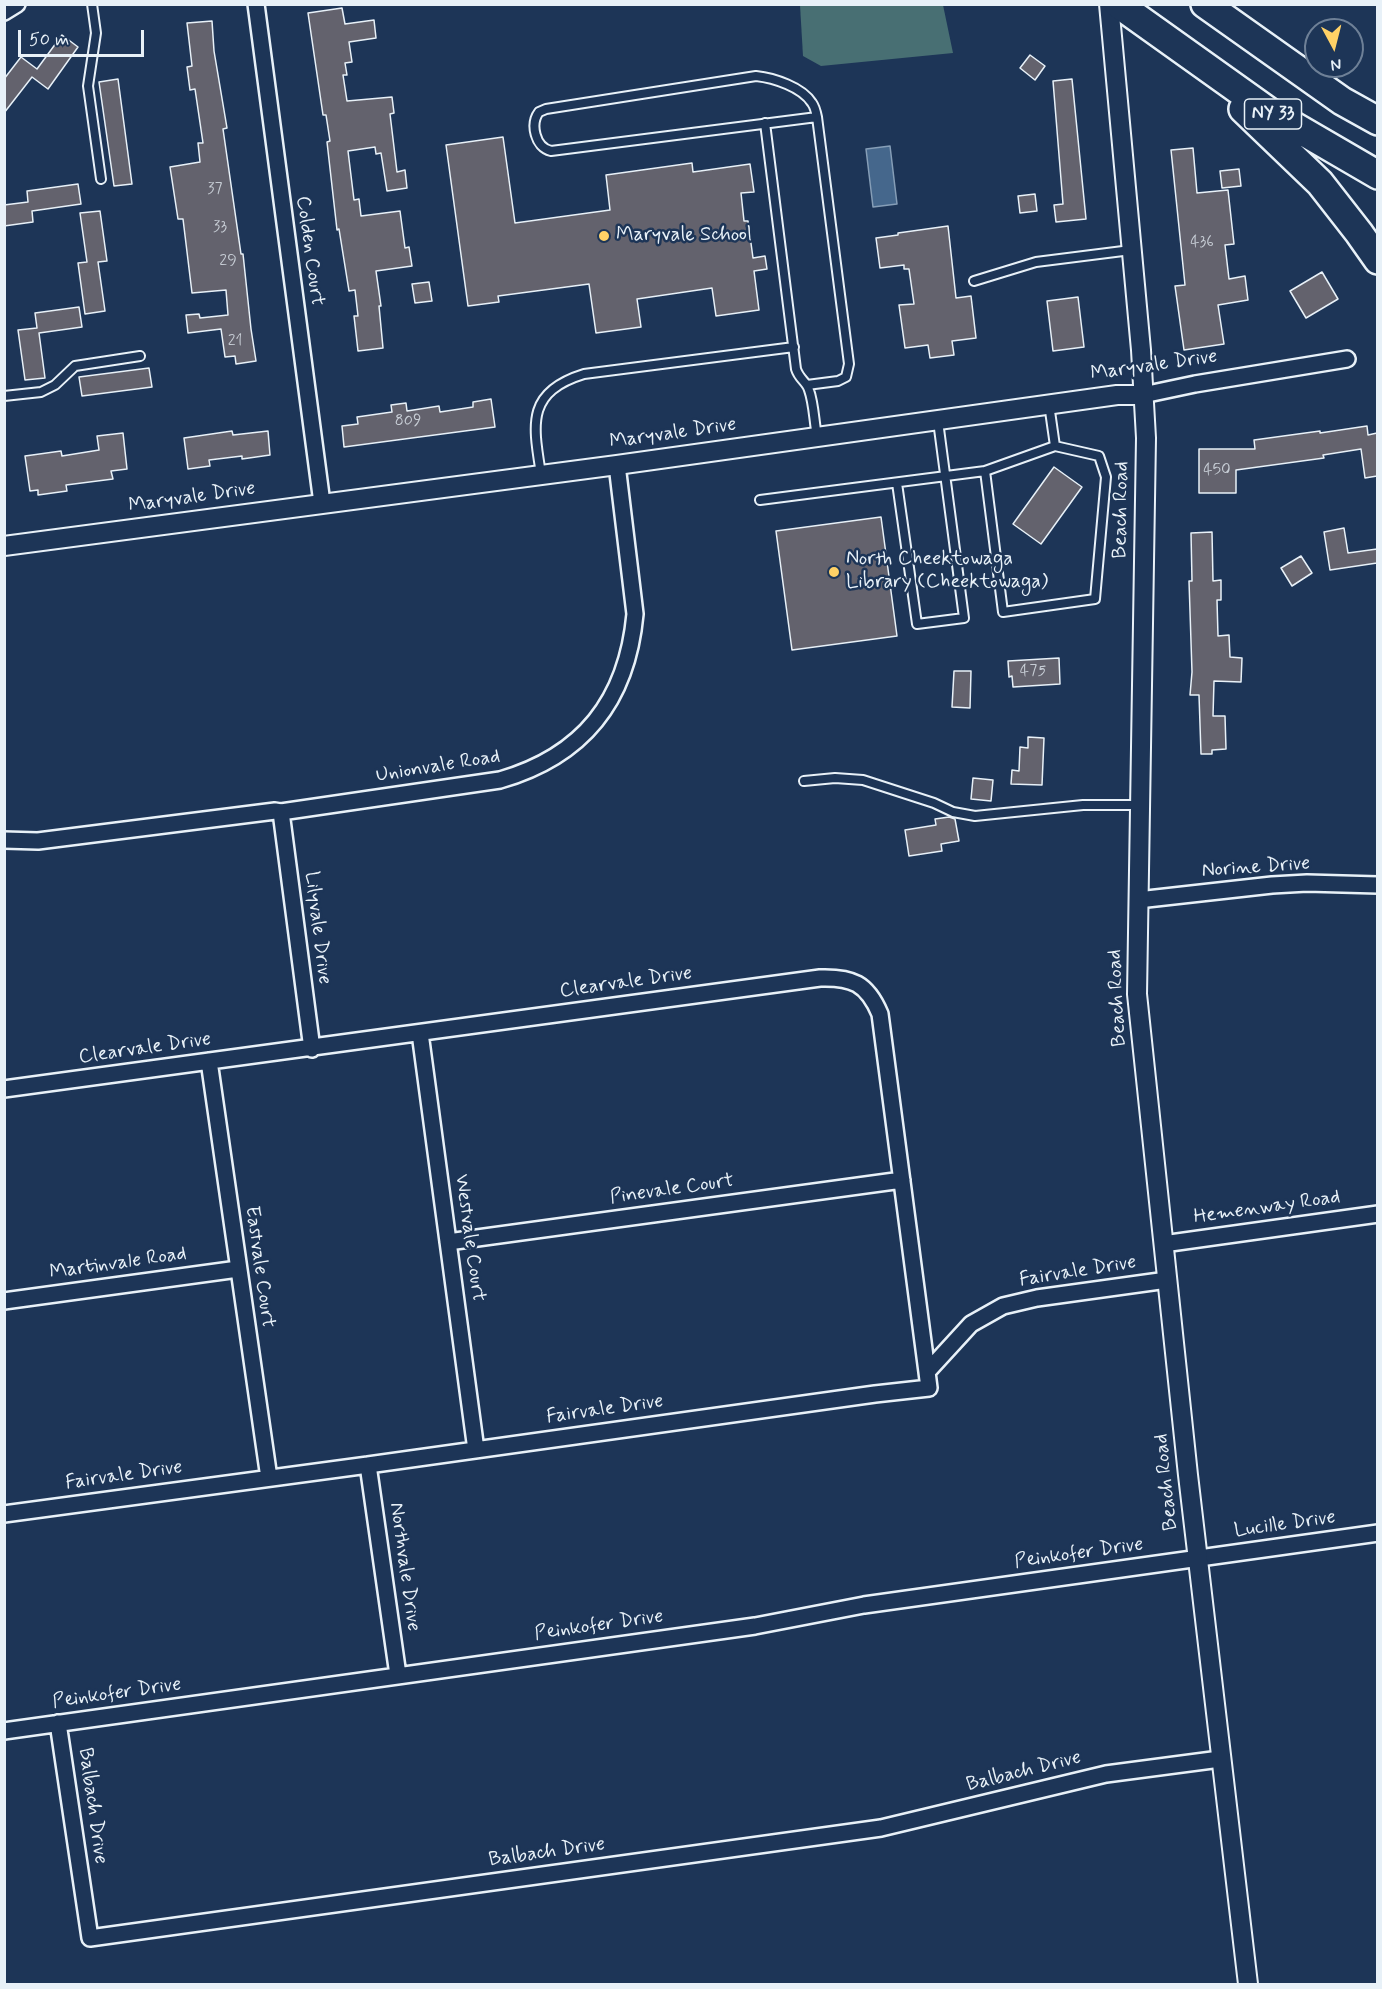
<!DOCTYPE html>
<html>
<head>
<meta charset="utf-8">
<style>
  body { margin:0 }
  #map { position:relative; width:1382px; height:1989px; overflow:hidden; background:#1d3557; font-family:Mynerve,sans-serif }
  canvas { display:block }
  .frame { position:absolute; inset:0; border:6px solid #e8f1f8; pointer-events:none }
  .north { position:absolute; left:1304px; top:18px; width:60px; height:60px; box-sizing:border-box; background:#1d3557; border:2px solid #6e8097; border-radius:50%; rotate:173deg; font-size:16px; font-weight:700; line-height:24px; text-align:center; color:#e8f1f8 }
  .north::after { content:''; display:block; margin:auto; width:21px; height:27px; background:#ffd166; clip-path:polygon(50% 0,100% 100%,50% 72%,0 100%) }
  .scale { position:absolute; left:18px; top:30px; width:126px; height:27px; box-sizing:border-box; border:3px solid #e8f1f8; border-top:0; padding-left:8px; font-size:18px; line-height:21px; white-space:nowrap; color:#e8f1f8; -webkit-text-stroke:4px #1d3557; paint-order:stroke }
</style>
</head>
<body>
<div id="map">
<canvas width="1382" height="1989"></canvas>
<div class="frame"></div>
<div class="north">N</div>
<div class="scale">50 m</div>
</div>
<script>
const context = document.querySelector('canvas').getContext('2d');
context.lineJoin = 'round';
function fill(path, color) {
  context.fillStyle = color;
  context.fill(path, 'evenodd');
}
function strokePath(path, color, width, dash) {
  context.strokeStyle = color;
  context.lineWidth = width;
  context.lineCap = dash ? 'butt' : 'round';
  context.setLineDash(dash || []);
  context.stroke(path);
}
function drawText(font, color, halo, rows, align = 'center') {
  context.font = font + ' Mynerve,sans-serif';
  context.lineWidth = 5;
  context.setLineDash([]);
  context.textBaseline = 'middle';
  context.strokeStyle = halo;
  context.fillStyle = color;
  for (const [text, x, y, turn = 0] of rows) {
    context.save();
    context.translate(x, y);
    context.rotate((+turn || 0) * Math.PI / 180);
    context.textAlign = isNaN(turn) ? turn : align;
    if (halo) context.strokeText(text, 0, 0);
    context.fillText(text, 0, 0);
    context.restore();
  }
}
fill(new Path2D(`
  M800,5H943L953,53L821,66L803,56Z`), '#486f73');
const water = new Path2D(`
  M890,146L897,204L873,207L866,149Z`);
fill(water, '#45678c');
strokePath(water, '#869eb7', 1.5);
const building = new Path2D(`
  M342,8L345,24L374,20L376,38L349,42L352,62L345,63L347,75H343L347,101L392,97L394,113L390,114L397,172L405,170L407,188L387,191L381,153L376,154L375,147L348,151L354,200L359,199L361,216L400,211L405,248L409,247L412,266L376,271L381,306H379L383,348L358,351L354,316H358L355,290L349,291L339,229L337,230L327,142L330,141L326,115H323L308,13Z
  M212,21L214,51L227,128L223,129L241,254H243L251,329L256,361L236,364L235,356L225,357L221,329L188,333L186,315L199,314L200,318L228,315L226,290L192,293L183,219H178L170,167L200,162L198,143H203L195,89L190,90L187,67L192,66L187,23Z
  M62,35L78,47L48,89L32,77L4,113V79L21,57L37,69Z
  M1030,55L1045,66L1035,80L1020,68Z
  M118,79L132,184L114,186L99,82Z
  M1072,79L1086,219L1056,222L1054,205L1063,204L1053,81Z
  M503,137L515,223L610,210L606,175L692,163L693,172L750,164L754,192L741,193L744,221H748L753,258L765,256L767,269L754,271L759,310L716,316L712,288L637,299L641,327L596,333L589,284L498,296L499,302L468,306L446,145Z
  M1193,148L1197,193L1228,190L1234,244L1225,245L1229,279L1245,276L1248,300L1218,305L1224,344L1184,350L1175,286L1185,285L1171,150Z
  M1239,169L1241,186L1222,188L1220,171Z
  M78,184L81,204L32,211L33,222L4,226V205L28,202L27,191Z
  M1035,194L1037,211L1020,213L1018,196Z
  M100,211L107,261L98,262L105,311L85,314L78,263L87,262L80,213Z
  M948,226L956,298L971,296L976,338L952,341L954,355L930,358L928,345L905,348L899,305L914,304L909,269H904V265L880,268L876,238L898,235V233Z
  M1322,272L1338,299L1306,318L1290,291Z
  M429,282L432,301L415,303L412,284Z
  M1078,297L1084,347L1053,351L1047,301Z
  M79,307L82,327L39,333L45,378L25,380L18,330L37,328L35,313Z
  M149,368L152,387L82,396L79,377Z
  M491,399L495,427L344,447L342,426L358,424L357,417L392,412L391,405L406,403L407,411L439,406L440,412L473,407V402Z
  M1367,426L1368,435L1377,433V476L1365,478L1361,449L1323,455L1324,458L1236,470V493H1199V449H1255L1254,440L1320,431V433Z
  M232,431L233,435L268,431L270,455L242,459V456L209,460L210,466L188,469L184,438Z
  M123,433L127,469L111,471L113,479L66,485L67,491L38,495V490L30,491L25,456L61,451L62,456L99,450L97,436Z
  M1054,467L1082,487L1041,544L1013,524Z
  M881,517L897,636L792,650L776,531Z
  M1344,528L1348,553L1377,549V563L1330,570L1324,532Z
  M1212,532L1213,581L1221,580V600H1217L1218,636L1229,635L1230,657L1242,658L1241,682L1214,681L1213,716H1225L1226,749L1212,750V754H1201L1199,695H1190L1192,672L1189,581H1192L1191,533Z
  M1301,556L1312,573L1292,586L1281,568Z
  M1059,658L1060,684L1013,687L1012,676L1009,677L1008,661Z
  M954,671H971L970,708L952,707Z
  M1028,737L1044,738L1042,785L1011,784L1012,770L1019,771L1020,747L1028,748Z
  M973,778L993,780L991,801L971,799Z
  M949,817L955,819L959,841L941,844L942,851L909,856L905,830L936,825L935,819Z`);
fill(building, '#63626d');
strokePath(building, '#e8f1f8', 1.5);
const service = new Path2D(`
  M92,4L96,33L88,86L101,179
  M765,123L796,369C799,379 807,382 809,390C814,404 814,421 817,436
  M974,281L1036,262L1131,250
  M807,385L838,381L846,377L849,364L817,117C816,112 815,107 812,103C802,87 774,78 756,76L546,109L539,112C530,124 535,147 551,151L817,117
  M4,396L41,392L55,385L75,366L140,356
  M985,471L1003,612L1095,599L1106,477L1099,456L1055,446L1049,404
  M541,474C533,424 526,392 584,374L794,347
  M897,483L917,624L964,618L938,421
  M760,500L985,471L1055,446
  M804,781L835,778L863,780L934,803L953,812L975,816L1083,805H1140`);
const minor = new Path2D(`
  M256,4L322,503
  M4,12L17,4
  M1143,395L1195,384L1347,359
  M281,812L312,1049
  M4,840L38,841L275,811L281,812L500,780C583,756 627,701 635,614L617,465
  M1138,900L1272,885L1307,883L1378,885
  M420,1033L476,1450
  M209,1061L269,1478
  M4,1089L820,978C852,977 867,983 880,1014L927,1372
  M448,1242L902,1180
  M1163,1244L1378,1214
  M4,1301L238,1269
  M368,1465L398,1675
  M4,1514L368,1465L875,1394L929,1388L927,1372L971,1324L1003,1306L1037,1298L1167,1280
  M58,1723L90,1938L881,1828L1106,1774L1220,1759
  M4,1731L755,1626L864,1605L1378,1533`);
const tertiary = new Path2D(`
  M1109,4L1141,350L1146,438L1137,994L1188,1475L1248,1984
  M4,546L617,465L1117,395H1143`);
const motorway = new Path2D(`
  M1118,4L1268,111L1378,175
  M1205,4L1342,101L1378,121
  M1243,109L1320,183L1359,233L1378,260`);
strokePath(service, '#e8f1f8', 12);
strokePath(minor, '#e8f1f8', 20);
strokePath(tertiary, '#e8f1f8', 22);
strokePath(motorway, '#e8f1f8', 32);
strokePath(service, '#1d3557', 8);
strokePath(minor, '#1d3557', 15);
strokePath(tertiary, '#1d3557', 18);
strokePath(motorway, '#1d3557', 27);
for (const [x, y, r, color] of [
  [604,236,6,"#ffd166"],
  [834,572,6,"#ffd166"]
]) {
  const dot = new Path2D();
  dot.arc(x, y, r, 0, 2 * Math.PI);
  context.fillStyle = color;
  context.fill(dot);
  strokePath(dot, '#1d3557', 2);
}
drawText('16px', '#c7cdd5', null, [
  ["37",215,190],
  ["33",220,228],
  ["436",1202,243],
  ["29",228,262],
  ["21",235,342],
  ["809",408,422],
  ["450",1217,471],
  ["475",1033,672]
]);
for (const [x, y, w] of [
  [1273,114,57]
]) {
  const box = new Path2D();
  box.roundRect(x - w / 2, y - 15, w, 30, 4.5);
  context.fillStyle = '#1d3557';
  context.fill(box);
  strokePath(box, '#e8f1f8', 1.5);
}
drawText('bold 18px', '#e8f1f8', null, [
  ["NY 33",1273,114]
]);
drawText('20px', '#e8f1f8', '#1d3557', [
  ["Maryvale School",616,236],
  ["North Cheektowaga",846,560],
  ["Library (Cheektowaga)",846,583]
], 'left');
drawText('20px', '#e8f1f8', '#1d3557', [
  ["Colden Court",309,251,82],
  ["Maryvale Drive",1154,366,-8],
  ["Maryvale Drive",673,434,-8],
  ["Maryvale Drive",192,498,-8],
  ["Beach Road",1122,510,-89],
  ["Unionvale Road",438,767,-9],
  ["Norine Drive",1256,868,-4],
  ["Lilyvale Drive",317,928,83],
  ["Clearvale Drive",626,983,-8],
  ["Beach Road",1118,998,-93],
  ["Clearvale Drive",145,1049,-8],
  ["Pinevale Court",672,1190,-8],
  ["Hemenway Road",1267,1208,-8],
  ["Westvale Court",469,1238,82],
  ["Martinvale Road",118,1264,-8],
  ["Eastvale Court",259,1267,82],
  ["Fairvale Drive",1078,1272,-9],
  ["Fairvale Drive",605,1410,-8],
  ["Fairvale Drive",124,1476,-8],
  ["Beach Road",1167,1482,-96],
  ["Lucille Drive",1285,1525,-8],
  ["Peinkofer Drive",1079,1554,-8],
  ["Northvale Drive",404,1567,82],
  ["Peinkofer Drive",599,1626,-8],
  ["Peinkofer Drive",117,1694,-8],
  ["Balbach Drive",1024,1772,-14],
  ["Balbach Drive",92,1806,82],
  ["Balbach Drive",547,1853,-8]
]);
</script>
</body>
</html>
